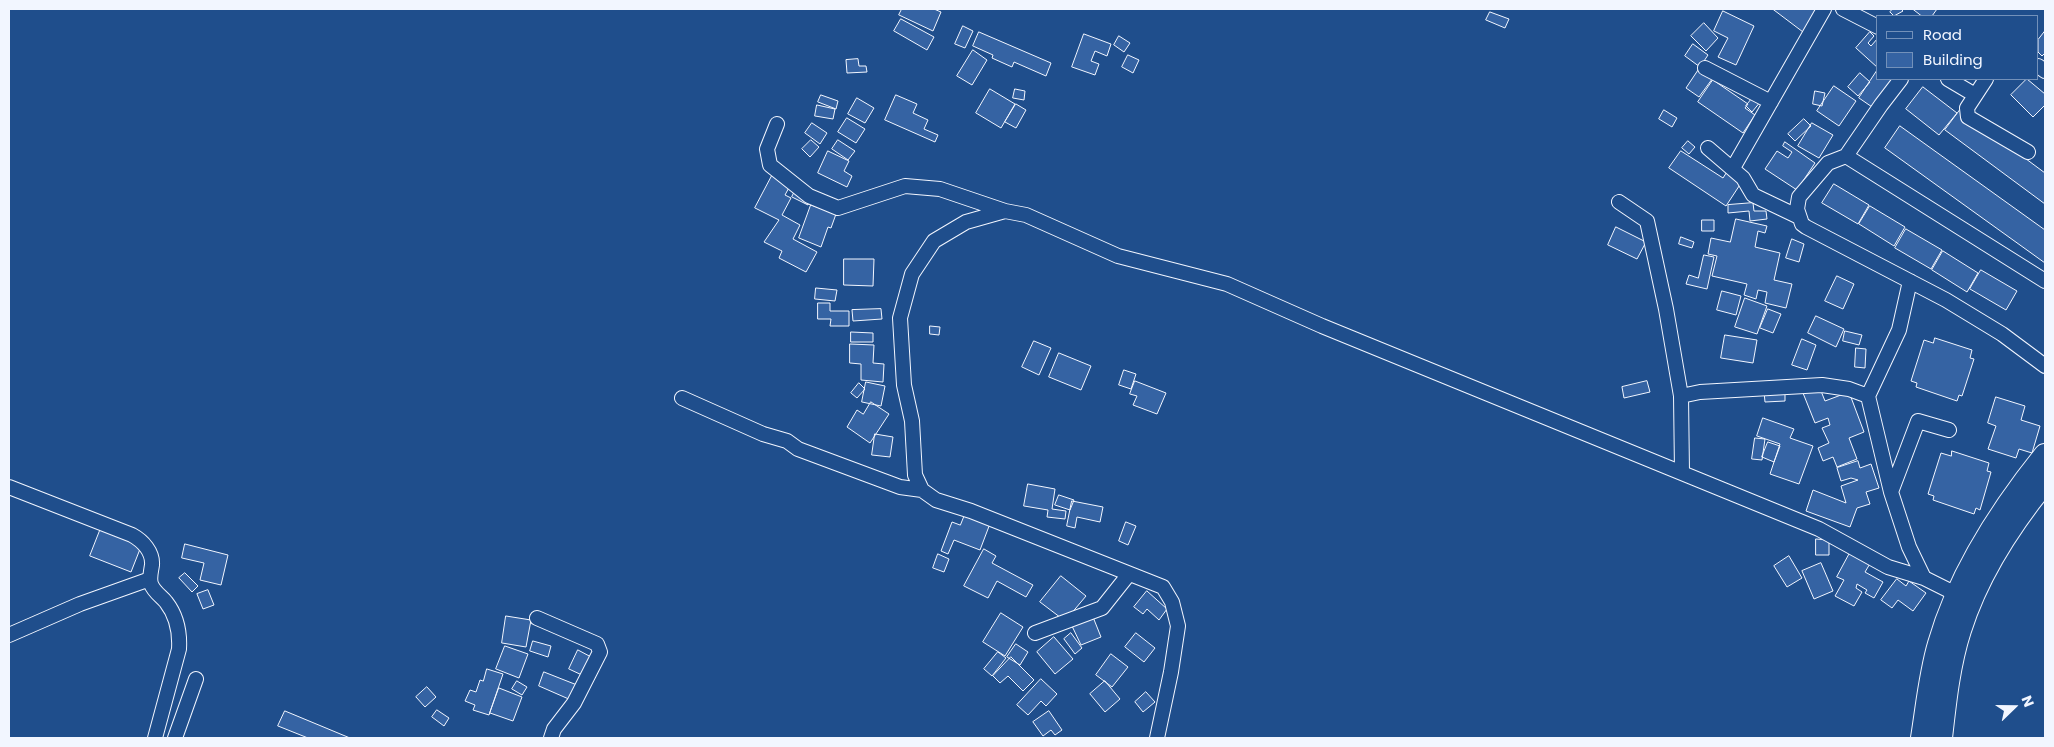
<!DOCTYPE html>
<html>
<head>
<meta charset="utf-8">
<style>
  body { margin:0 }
  #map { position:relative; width:2054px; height:747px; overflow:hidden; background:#1f4e8c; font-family:Poppins,sans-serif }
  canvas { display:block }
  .frame { position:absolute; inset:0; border:10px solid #f2f6ff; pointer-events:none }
  .legend { position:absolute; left:1876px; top:15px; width:162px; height:65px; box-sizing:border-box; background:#1f4e8c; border:1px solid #7391ba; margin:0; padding:6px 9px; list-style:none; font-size:15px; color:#f2f6ff }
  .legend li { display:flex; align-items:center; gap:10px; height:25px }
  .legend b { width:25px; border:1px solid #7391ba }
  .north { position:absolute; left:1989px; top:682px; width:50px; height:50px; -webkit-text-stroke:4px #1f4e8c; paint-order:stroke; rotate:68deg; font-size:14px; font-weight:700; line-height:20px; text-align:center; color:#f2f6ff }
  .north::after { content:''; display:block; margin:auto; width:18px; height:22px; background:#f2f6ff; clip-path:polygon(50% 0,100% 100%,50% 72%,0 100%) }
</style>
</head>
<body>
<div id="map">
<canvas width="2054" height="747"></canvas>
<div class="frame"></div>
<ul class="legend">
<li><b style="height:6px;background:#1f4e8c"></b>Road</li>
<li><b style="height:14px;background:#3563a3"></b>Building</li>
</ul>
<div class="north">N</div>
</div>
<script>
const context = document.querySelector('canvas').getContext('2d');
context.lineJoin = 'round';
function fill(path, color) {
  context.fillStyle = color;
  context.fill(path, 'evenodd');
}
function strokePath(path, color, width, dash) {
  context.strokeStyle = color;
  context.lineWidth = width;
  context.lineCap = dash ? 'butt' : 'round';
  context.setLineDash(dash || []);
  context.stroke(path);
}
const building = new Path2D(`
  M902,9H934L941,12L933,31L899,15Z
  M1773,9H1819L1805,33Z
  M1893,9H1901L1903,11L1894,16L1890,12Z
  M1913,9H1937L1932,16H1922Z
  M1723,11L1754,26L1736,65L1718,57L1728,38L1714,31Z
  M1490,12L1509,19L1505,28L1486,20Z
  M901,19L934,37L927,50L894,31Z
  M1704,23L1718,38L1706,51L1691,36Z
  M963,26L973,31L965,48L955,44Z
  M2045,31V53L2042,56L2038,52V40Z
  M979,32L1051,63L1046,76L1014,62L1012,67L992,58L993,55L973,46Z
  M1870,32L1874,36L1868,43L1871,46L1878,38V68L1856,48Z
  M1084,34L1111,44L1107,56L1095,51L1091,61L1099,64L1095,75L1072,67Z
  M1119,36L1130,43L1124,52L1114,45Z
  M1693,44L1708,55L1704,61L1718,71L1699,97L1686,88L1700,67L1685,56Z
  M973,50L987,60L972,85L957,76Z
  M1128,55L1139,60L1133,73L1122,67Z
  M858,59L859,66H866L867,72L847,73L846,60Z
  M1878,69V79H1893L1875,109L1859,98Z
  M1860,73L1870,82L1858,96L1848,87Z
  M2027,79L2045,94V105L2033,117L2011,95Z
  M1713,80L1748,104L1745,108L1755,115L1743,133L1698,102Z
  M1834,86L1856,101L1839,126L1817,111Z
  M1923,87L1957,113L1939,135L1906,109Z
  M990,89L1015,104L1001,128L976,113Z
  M1015,89L1025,91L1024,100L1013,98Z
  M1815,91L1825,93L1822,106L1813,104Z
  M821,95L838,101L836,109L818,102Z
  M896,95L917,104L913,113L928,120L924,129L938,135L935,142L885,120Z
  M1754,96L1761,101L1752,112L1746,106Z
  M857,98L874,108L865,123L848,114Z
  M1016,104L1026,110L1016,128L1005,122Z
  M817,105L835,109L833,119L815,116Z
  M1664,110L1677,118L1672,127L1659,119Z
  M1960,110L2045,173V204L1945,130Z
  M847,118L865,129L856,143L838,132Z
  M1804,119L1811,126L1795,141L1788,134Z
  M812,123L827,133L820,144L805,133Z
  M1812,123L1833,135L1819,158L1798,146Z
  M1900,126L2045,230V263L1885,148Z
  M811,140L819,147L810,157L802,149Z
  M838,140L855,151L848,160L832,149Z
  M1688,141L1695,147L1689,154L1682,148Z
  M1785,142L1815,163L1797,190L1765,169L1777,151L1788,158L1792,152L1783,146Z
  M828,151L849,161L844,171L852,176L847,187L818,173Z
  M1681,151L1723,178L1730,167L1745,177L1726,206L1669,168Z
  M774,172L792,182L785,195L791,198L782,215L800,225L793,239L817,252L806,272L779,258L782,251L764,242L779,220L755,208Z
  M1834,184L1869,205L1858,224L1822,203Z
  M798,185L814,192L808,205L792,197Z
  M1753,203L1754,211H1766L1767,219L1750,221L1749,211L1728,213V205Z
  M811,205L836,214L831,228L828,227L821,247L799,238Z
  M1870,206L1905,227L1894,246L1859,224Z
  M1736,219L1767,226L1765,233L1758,231L1755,247L1780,253L1774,280L1792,284L1786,308L1765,303L1767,292L1758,290L1756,299L1744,295L1747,284L1712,276L1717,256L1708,254L1711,238L1730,242Z
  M1702,220H1714V231H1702Z
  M1616,227L1646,242L1637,259L1608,245Z
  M1906,229L1942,250L1931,269L1895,248Z
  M1681,237L1694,242L1692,248L1679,244Z
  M1792,239L1804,244L1799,262L1786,258Z
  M1943,251L1978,273L1967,292L1932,270Z
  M1704,255L1714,257L1707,289L1686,284L1689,275L1698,278Z
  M844,259H874L873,286L844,285Z
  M1981,270L2017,291L2006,310L1970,289Z
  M1837,276L1854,284L1843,309L1825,301Z
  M816,288L837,290L835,301L815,299Z
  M1722,291L1741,296L1736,315L1717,310Z
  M1745,298L1767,306L1757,334L1735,327Z
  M818,303H830V311H849V326H830L831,319H818Z
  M881,309L882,319L853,321L852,310Z
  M1768,309L1781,314L1773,333L1760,328Z
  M1816,316L1844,329L1836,347L1808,333Z
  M930,326L940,327L939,335L930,334Z
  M1845,331L1862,335L1859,345L1843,341Z
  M851,332L873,333V342H851Z
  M1725,335L1757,340L1753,363L1721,358Z
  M1935,338L1972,350L1970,358L1974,359L1962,396L1959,395L1957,401L1916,387L1917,383L1911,381L1924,340L1933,343Z
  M1802,339L1816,345L1807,370L1792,365Z
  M1034,341L1051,348L1039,375L1022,367Z
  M850,344L874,345L873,363L884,364L883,382L861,380V364L850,363Z
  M1856,348L1866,349L1865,368L1855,367Z
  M1059,353L1091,366L1081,390L1049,377Z
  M1124,370L1136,374L1131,389L1119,385Z
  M1135,381L1166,393L1157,414L1133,405L1137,396L1130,394Z
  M1647,381L1650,392L1624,398L1622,387Z
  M866,382L885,386L881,406L862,402Z
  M859,383L865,389L857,398L851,393Z
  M1819,386L1825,401L1849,392L1864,432L1849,438L1857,459L1837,467L1833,457L1823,461L1818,448L1829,443L1822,428L1830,425L1828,418L1815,423L1803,393Z
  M1785,391V401L1765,402L1764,392Z
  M1996,397L2025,406L2021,420L2040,426L2032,453L2019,449L2016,458L1988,449L1996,426L1988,423Z
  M871,402L889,414L870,443L847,427L857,410L863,414Z
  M1763,418L1794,429L1790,438L1813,446L1799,484L1770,474L1780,444L1757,436Z
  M875,434L893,437L890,457L872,455Z
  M1755,438L1765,439L1762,460L1752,459Z
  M1768,442L1780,446L1774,462L1762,457Z
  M1952,451L1989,463L1987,471L1991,472L1980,510L1976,508L1974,514L1933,500L1934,496L1928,494L1941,453L1951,456Z
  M1858,461L1860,468L1871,464L1879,488L1866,492L1870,504L1857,508L1850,527L1806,511L1813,490L1846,503L1841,486L1858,480L1851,478L1841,481L1837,468Z
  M1028,484L1055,489L1052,509L1066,511L1065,519L1047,517L1048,510L1024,506Z
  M1059,495L1074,500L1070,510L1055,505Z
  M1072,501L1103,507L1100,522L1077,517L1075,528L1067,526Z
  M966,512L991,521L980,550L954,540L948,554L941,551L952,522L960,525Z
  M1126,522L1136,526L1128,545L1119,541Z
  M101,528L142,544L131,572L90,556Z
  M1816,539L1829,540V555H1816Z
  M185,544L228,555L221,585L200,580L204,563L182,558Z
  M984,549L996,556L992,563L1033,585L1026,597L997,581L988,598L964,586Z
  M1851,551L1871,562L1865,572L1883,582L1874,598L1865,593L1867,590L1857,584L1856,588L1862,592L1854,606L1835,596L1844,580L1837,577Z
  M938,554L949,559L944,572L933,568Z
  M1789,556L1802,578L1787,587L1774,566Z
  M1821,563L1833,591L1814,599L1802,571Z
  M185,573L198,586L192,592L179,578Z
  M1061,576L1086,596L1065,621L1040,602Z
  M1897,579L1906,586L1909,581L1926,593L1913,611L1898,600L1892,608L1881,600Z
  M208,590L214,605L203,609L197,594Z
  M1147,591L1167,609L1159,620L1147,609L1143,614L1134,607Z
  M1001,613L1023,627L1005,656L983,642Z
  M506,616L531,620L526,647L502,643Z
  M1093,617L1101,637L1081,645L1072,626Z
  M1071,633L1082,648L1075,654L1064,639Z
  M1136,633L1155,648L1144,662L1125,647Z
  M1054,637L1073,659L1055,674L1037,652Z
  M533,641L551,646L548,657L530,651Z
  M1016,644L1028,652L1020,665L1007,657Z
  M505,646L528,654L519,678L496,669Z
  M578,650L593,658L584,676L569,669Z
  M998,652L1006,658L992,676L984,669Z
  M1111,654L1128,667L1112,687L1096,675Z
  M1011,657L1034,680L1023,691L1008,676L1000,683L993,676Z
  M487,669L503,674L489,715L473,710L475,705L465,701L470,690L476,692L480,680L483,681Z
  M544,672L577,685L571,700L539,686Z
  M1041,679L1057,694L1046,706L1041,701L1028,715L1017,705Z
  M517,681L527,687L522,695L512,689Z
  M1105,681L1120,699L1105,712L1090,694Z
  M427,687L436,697L425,707L416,697Z
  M499,688L522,697L513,721L490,713Z
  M1146,692L1155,702L1143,712L1135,702Z
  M437,710L449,718L444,726L432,717Z
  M285,711L350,738H308L278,726Z
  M1049,711L1062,730L1055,735L1051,730L1043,736L1033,722Z`);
fill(building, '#3563a3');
strokePath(building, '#f2f6ff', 1);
const street = new Path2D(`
  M1843,9L1878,27
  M2038,66L2045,71
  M1705,68L1771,102
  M1948,79L1975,95
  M1986,79L1967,108L1968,117L2028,152
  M777,124L767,149L770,165L809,196L838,208L905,186L940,189L1005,211
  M1708,148L1743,178L1753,195L1799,217
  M1846,156L1881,105L1901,79
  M1733,168L1824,9
  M1619,202L1647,221L1666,309L1681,396L1682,472
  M1910,281L1899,330L1868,396L1891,492L1909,547L1924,578L1956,594
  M2045,281L1846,156L1828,163L1799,197L1797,209L1802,224L1806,227L1946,300L2002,334L2045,366
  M1681,396L1700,392L1822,385L1849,389L1868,396
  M682,398L763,434L787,441L798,449L900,487L922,490
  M9,487L132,535C143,541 153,552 152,565C151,572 149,578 151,584C154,592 161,596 166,602C177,616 180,632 179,649L155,738
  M1891,492L1918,421L1949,430
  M537,618L597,644L600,652L574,703L554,729L551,738
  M1035,633L1102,608L1129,574
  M9,635L80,604L150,579
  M175,738L196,679
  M1157,738L1171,672L1178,626L1172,602L1163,587L971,511L936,500L922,490L915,475L912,421L904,385L900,318L912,274L934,241L966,222L1005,211L1026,215L1118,256L1227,284L1322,326L1819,529L1888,567L1924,578`);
const primary = new Path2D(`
  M1922,738C1927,707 1930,674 1939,644C1959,574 2000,511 2045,455
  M1941,738C1945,702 1949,664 1960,630C1977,576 2010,525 2045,482`);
strokePath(street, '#f2f6ff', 16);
strokePath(primary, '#f2f6ff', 24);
strokePath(street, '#1f4e8c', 14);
strokePath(primary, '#1f4e8c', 22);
</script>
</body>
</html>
